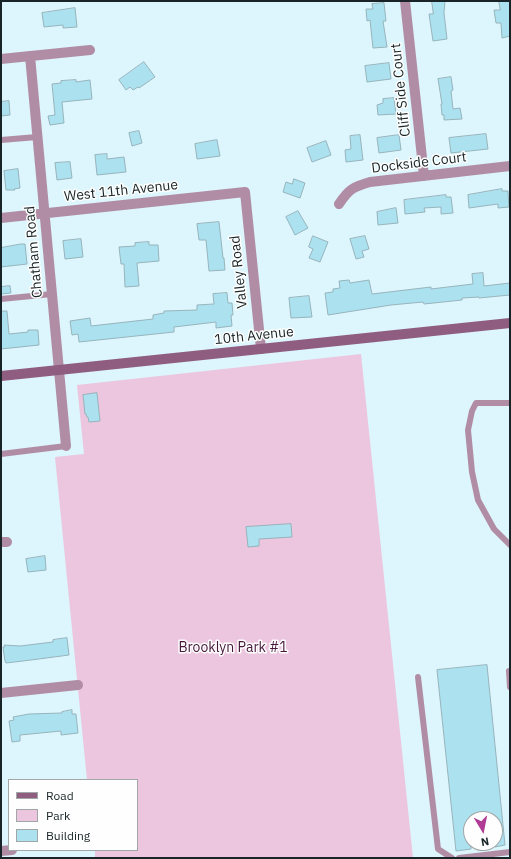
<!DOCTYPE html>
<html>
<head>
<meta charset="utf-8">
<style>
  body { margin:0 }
  #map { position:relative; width:511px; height:859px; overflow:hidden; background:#ddf5fc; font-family:"IBM Plex Sans",sans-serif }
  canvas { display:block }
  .frame { position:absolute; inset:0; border:2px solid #182427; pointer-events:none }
  .legend { position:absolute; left:8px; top:779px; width:130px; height:72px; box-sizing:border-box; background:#fdfefd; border:1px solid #a1a7a7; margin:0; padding:5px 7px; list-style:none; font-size:12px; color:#182427 }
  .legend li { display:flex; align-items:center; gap:8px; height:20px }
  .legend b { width:20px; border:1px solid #a1a7a7 }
  .north { position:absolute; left:463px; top:811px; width:40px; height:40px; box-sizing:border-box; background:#fdfefd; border:1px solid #a1a7a7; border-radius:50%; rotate:170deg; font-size:11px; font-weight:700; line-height:16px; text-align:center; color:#182427 }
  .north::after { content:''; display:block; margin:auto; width:14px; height:18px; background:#af3b94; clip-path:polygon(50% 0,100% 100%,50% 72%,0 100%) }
</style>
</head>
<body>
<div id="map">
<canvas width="511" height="859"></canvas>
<div class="frame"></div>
<ul class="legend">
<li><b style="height:5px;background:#8f5d80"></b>Road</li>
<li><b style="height:11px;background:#ecc6df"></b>Park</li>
<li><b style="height:11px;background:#ace1f0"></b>Building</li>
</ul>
<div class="north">N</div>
</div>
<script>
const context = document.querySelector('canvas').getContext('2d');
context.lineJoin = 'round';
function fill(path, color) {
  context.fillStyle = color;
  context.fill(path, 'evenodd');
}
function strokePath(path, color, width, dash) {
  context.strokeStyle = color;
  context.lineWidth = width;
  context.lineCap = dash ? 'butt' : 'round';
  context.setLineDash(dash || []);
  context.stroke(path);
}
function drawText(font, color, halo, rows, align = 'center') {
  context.font = font + ' "IBM Plex Sans",sans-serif';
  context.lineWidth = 3;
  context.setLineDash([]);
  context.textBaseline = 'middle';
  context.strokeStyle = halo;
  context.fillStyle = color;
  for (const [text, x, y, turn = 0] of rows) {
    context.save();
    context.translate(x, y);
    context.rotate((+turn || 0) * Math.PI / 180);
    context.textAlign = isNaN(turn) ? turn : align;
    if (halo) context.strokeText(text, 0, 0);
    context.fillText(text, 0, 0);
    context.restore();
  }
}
fill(new Path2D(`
  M361,354L413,858H95V850H137V780H87L55,457L84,454L77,385Z`), '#ecc6df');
const building = new Path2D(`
  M432,1H445L444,13L447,39L433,41L429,14H433Z
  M499,1H510V36L502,38L501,23H496L494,10H500Z
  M384,3L386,21H383L387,47L373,48L370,20L367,21L366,9H373L372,4Z
  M75,8L77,27L63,28V25L44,27L42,13Z
  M144,62L155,77L139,88L138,87L133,90L130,87L126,90L119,80Z
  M389,63L391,79L367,82L365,66Z
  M451,77L453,90L451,91L453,109L460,108L462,119L444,120V115H442L441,104H442L438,79Z
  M76,80V82L90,80L92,99L62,102L64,123L50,125L48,116L55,115L52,84L61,83V81Z
  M394,98L396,114L378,115L377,105L383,103V99Z
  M9,101L10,115L1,116V102Z
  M139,131L142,143L132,146L129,133Z
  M486,134L488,149L451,153L449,138Z
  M360,135L363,160L346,162L345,150L351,149L350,136Z
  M399,135L401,150L379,153L377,138Z
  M217,140L220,156L197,159L195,144Z
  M326,141L331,155L312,162L307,148Z
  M107,154V159L124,157L126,172L97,175L95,155Z
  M70,162L72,178L57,180L55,163Z
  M18,169L20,188L14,189L15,190H6L4,171Z
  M294,179L305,183L300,198L283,192L286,182L292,184Z
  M502,189V191H508L509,207L498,208V204L469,208L468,195Z
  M446,195V197H451L453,213L441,214V207L424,208L425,212L405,214L404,200Z
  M396,208L398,223L378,225L377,212Z
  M298,211L308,228L295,235L286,217Z
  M219,222L223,258H224L225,270L209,271L206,240H199L197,224Z
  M313,236L328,242L320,262L309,258L313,249L309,247Z
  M365,236L369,249L362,251L364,257L356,259L350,239Z
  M81,239L83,257L65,259L63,241Z
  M149,242V245H158L159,261L137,263L139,286L125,287L124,264H121L119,247L135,246V243Z
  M21,244H25L27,264L1,267V248Z
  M483,273L484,286L510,283V295L479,298V297L462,298V300L424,304L423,302L391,305L328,315L325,293L333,292V289L340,288L339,281L349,280L350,283L369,280L372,294L431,287V289L473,284L472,274Z
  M10,286L11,293L1,294V287Z
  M227,293L228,303H232L233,315H231L232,326L216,328V322L174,327V332L79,342L78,334L72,335L70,321L90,318L91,326L153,319V315L164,313V311L197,310V305L214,304L213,294Z
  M309,296L312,317L291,318L289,298Z
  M1,311H7L9,334L28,332V330H38L39,345L1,349Z
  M97,393L100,421L89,422L88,417H87L86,414H85L83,395Z
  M291,524L292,537L259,539V546L248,547L246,527Z
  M45,556L46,570L28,572L26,559Z
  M67,638L69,655L31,660L6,663L5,661L3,647H5L4,645L20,646L53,642V640Z
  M487,665L505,845L495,847V819H471V849L456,851L437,670Z
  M72,710V714H76L78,733L61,735V731L20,735V741L12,742L9,721L14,720L13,717L29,714L62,713V712Z`);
fill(building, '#ace1f0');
strokePath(building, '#96b4bc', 1);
strokePath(new Path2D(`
  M1,140L37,137
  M1,299L52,294
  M510,403H476L472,411L468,430L472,472L478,500L494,529L510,545
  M1,454L66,446
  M509,671L510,687
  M418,677L438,849L452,858
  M459,858L510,852`), '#b08da5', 6);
strokePath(new Path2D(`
  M405,1L424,176
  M30,56L66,446
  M1,59L90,50
  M339,204C349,189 353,187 370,182L510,166
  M1,218L245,192L261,349
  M1,542H7
  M1,693L78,685
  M1,851L12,850`), '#b08da5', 10);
strokePath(new Path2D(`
  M1,376L510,323`), '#8f5d80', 10);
drawText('14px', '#182427', '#fdfefd', [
  ["Cliff Side Court",401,90,-96],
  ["Dockside Court",419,163,-7],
  ["West 11th Avenue",121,191,-6],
  ["Chatham Road",34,252,-95],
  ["Valley Road",239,272,-96],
  ["10th Avenue",254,336,-6]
]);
drawText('14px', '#48183c', '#fdfefd', [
  ["Brooklyn Park #1",233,648]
]);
</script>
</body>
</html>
